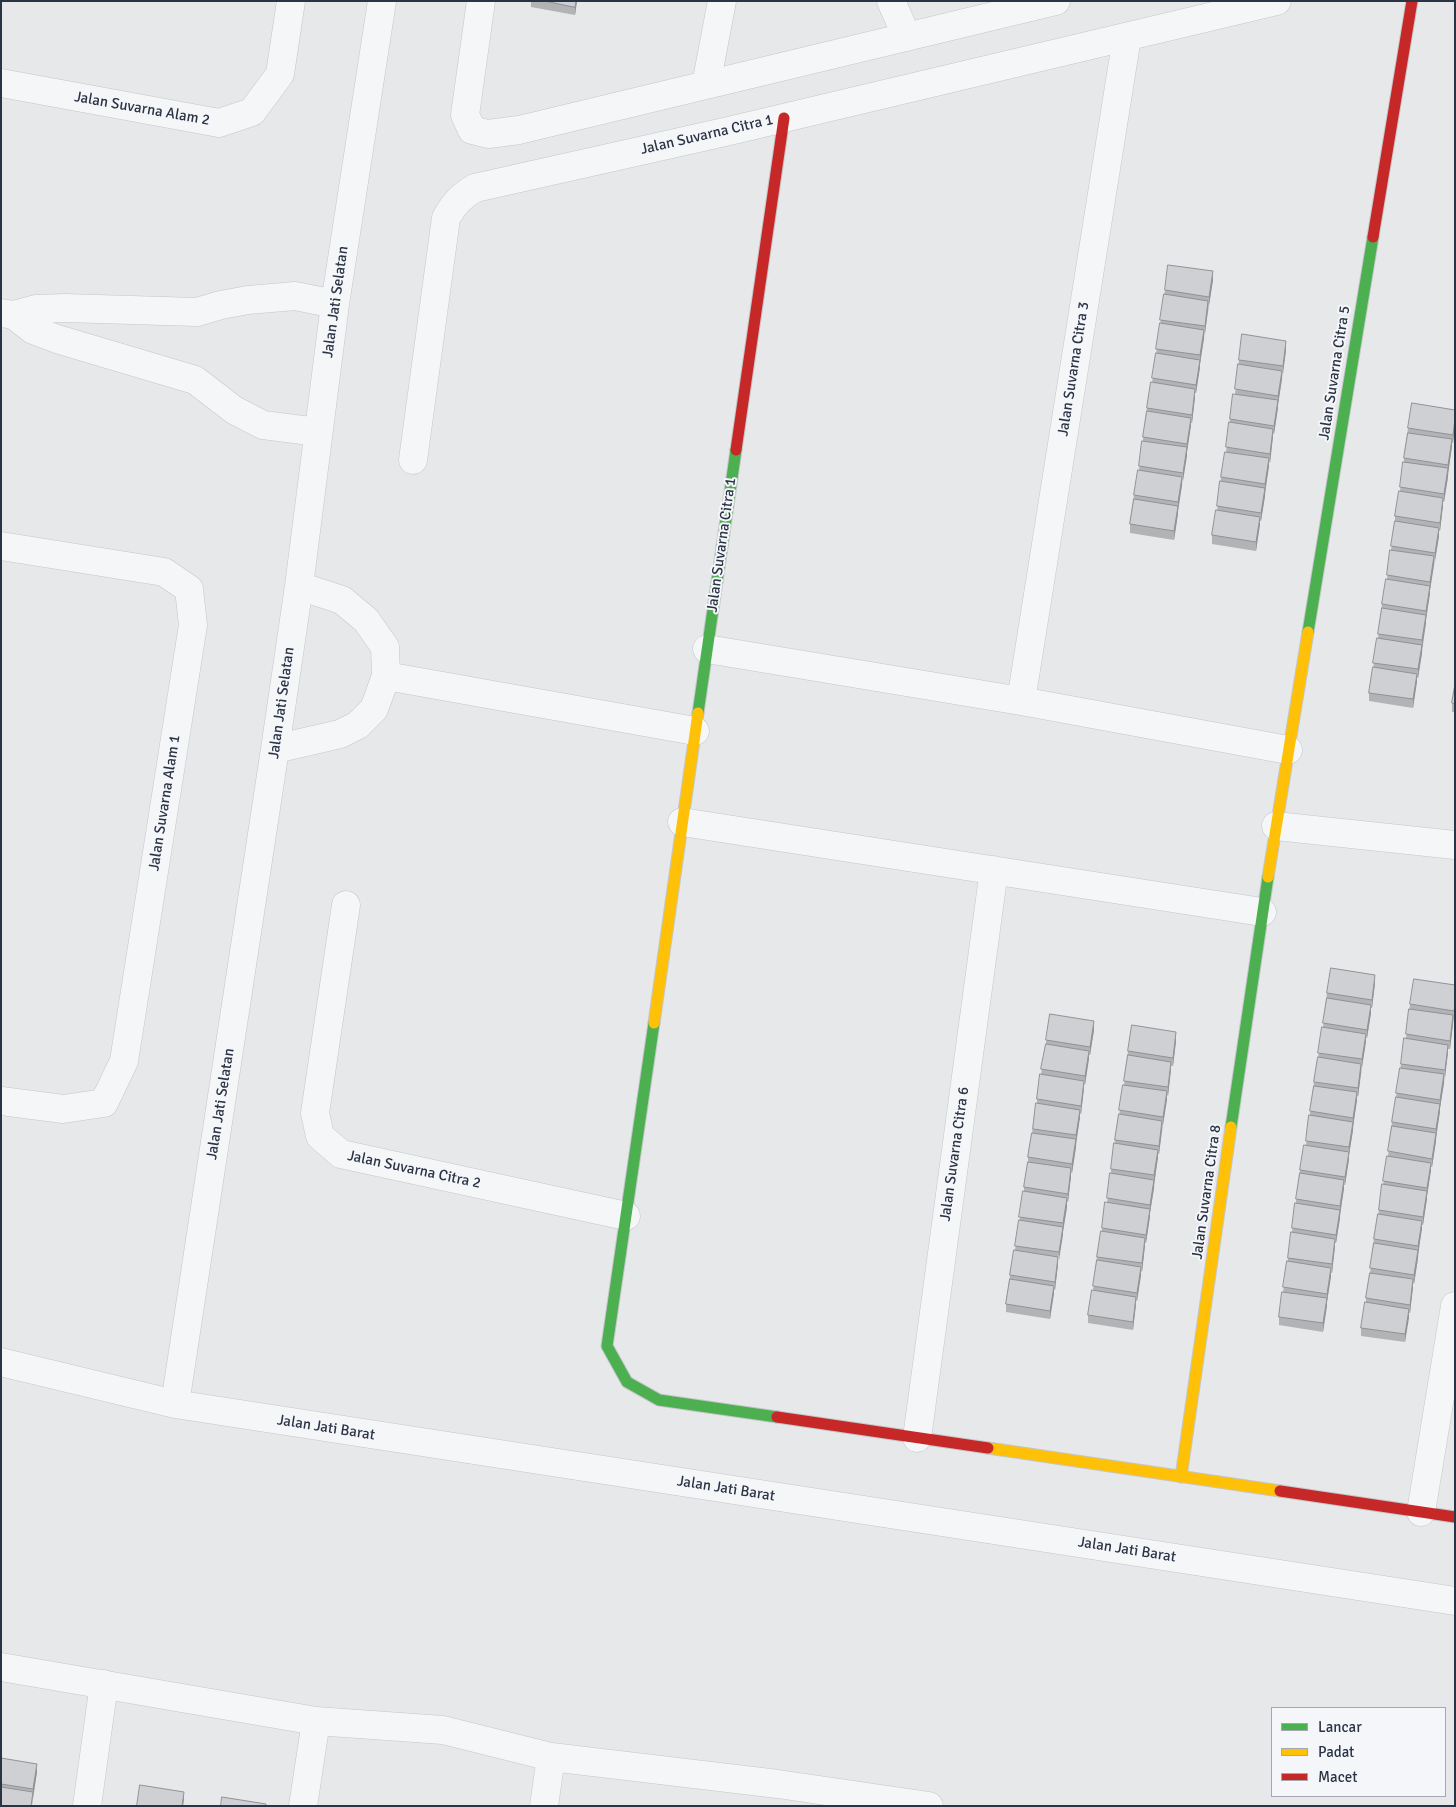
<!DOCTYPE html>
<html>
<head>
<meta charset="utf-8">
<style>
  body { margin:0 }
  #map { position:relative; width:1456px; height:1807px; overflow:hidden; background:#e6e8ea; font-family:Signika,sans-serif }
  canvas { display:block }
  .frame { position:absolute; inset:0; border:2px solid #2b3445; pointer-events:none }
  .legend { position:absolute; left:1271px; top:1707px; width:175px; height:90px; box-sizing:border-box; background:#f4f6f9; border:1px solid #a4a8b1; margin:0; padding:6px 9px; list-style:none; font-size:15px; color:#2b3445 }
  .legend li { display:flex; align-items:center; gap:10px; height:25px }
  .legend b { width:25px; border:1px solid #a4a8b1 }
</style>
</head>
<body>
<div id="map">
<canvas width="1456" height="1807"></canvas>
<div class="frame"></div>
<ul class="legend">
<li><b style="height:6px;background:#4caf50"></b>Lancar</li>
<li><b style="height:6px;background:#ffc107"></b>Padat</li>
<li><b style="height:6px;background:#c62828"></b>Macet</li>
</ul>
</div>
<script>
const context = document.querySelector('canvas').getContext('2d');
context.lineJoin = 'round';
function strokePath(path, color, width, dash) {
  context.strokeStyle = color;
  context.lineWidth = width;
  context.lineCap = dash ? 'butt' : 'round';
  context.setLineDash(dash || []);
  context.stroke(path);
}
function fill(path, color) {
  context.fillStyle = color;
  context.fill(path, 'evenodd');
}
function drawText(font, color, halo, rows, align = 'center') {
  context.font = font + ' Signika,sans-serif';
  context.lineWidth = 4;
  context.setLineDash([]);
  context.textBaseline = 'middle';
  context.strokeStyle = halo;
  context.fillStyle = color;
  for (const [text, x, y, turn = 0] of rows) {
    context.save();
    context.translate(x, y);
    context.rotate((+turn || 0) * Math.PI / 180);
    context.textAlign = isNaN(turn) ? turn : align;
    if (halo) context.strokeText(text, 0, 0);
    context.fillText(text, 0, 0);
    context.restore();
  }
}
const street = new Path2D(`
  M481,1L465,115L472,130L488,134L519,130L1056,1
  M891,1L907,37
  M1,83L219,123L252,112L280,74L291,1
  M706,85L722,1
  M1,313L14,315L36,309L65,308L197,312L221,305L248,300L295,296L335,304
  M14,315L33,330L57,339L195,380L234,410L263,425L318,432
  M413,460L446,218C454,204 461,196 475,188L729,131L1277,1
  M1,546L164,572L189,589L193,625L124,1061L104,1103L63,1109L1,1101
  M707,649L1021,701L1288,750
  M386,676L695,731
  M1021,701L1127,37
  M275,749L340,734L358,725L374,709L386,676L385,647L366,620L342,600L299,586
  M682,822L1262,912
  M1276,826L1455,845
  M346,905L315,1113L320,1136L341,1154L626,1216
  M1,1362L175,1404L1455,1601
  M175,1404L275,749L299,586L335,304L382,1
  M917,1438L994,870
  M1421,1512L1455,1306
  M1,1667L316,1721L443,1730L551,1757L778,1784L929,1806
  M87,1806L104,1684
  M303,1806L316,1721
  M544,1806L551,1757`);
const fast = new Path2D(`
  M1308,632L1373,237
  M698,713L736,450
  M654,1023L607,1346L627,1382L659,1400L777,1417
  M1231,1127L1268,877`);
const slow = new Path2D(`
  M1268,877L1308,632
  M654,1023L698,713
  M988,1448L1280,1491
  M1181,1477L1231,1127`);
const jam = new Path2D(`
  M1373,237L1412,1
  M736,450L784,118
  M777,1417L988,1448
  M1280,1491L1455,1517`);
strokePath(street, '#c4c6c8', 29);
strokePath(fast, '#c4c6c8', 13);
strokePath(slow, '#c4c6c8', 13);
strokePath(jam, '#c4c6c8', 13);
strokePath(street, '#f5f6f7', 28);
strokePath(fast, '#4caf50', 11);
strokePath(slow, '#ffc107', 11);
strokePath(jam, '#c62828', 11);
fill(new Path2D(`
  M531,1H577L575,15L531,7Z
  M1213,280L1200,364L1196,393H1195L1192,423H1191L1174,540L1130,533V524L1134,495L1139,470L1147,408L1152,383L1165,290Z
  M1286,350L1274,434H1273L1270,463L1269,462L1265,496L1261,521H1260L1256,551L1212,544V535L1217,511L1221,477L1226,452L1230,419L1235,394L1239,360Z
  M1455,410L1453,443H1452L1448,477L1444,502H1443L1440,531H1439V536L1430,590L1422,653L1418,678H1417L1413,708L1369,701V693L1378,638L1382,604L1387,579L1395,521V516L1400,491L1408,428Z
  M1455,684V712H1452V703Z
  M1375,983L1372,1008H1371V1013L1367,1038H1366L1358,1097L1357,1096L1353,1130L1349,1155L1345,1185H1344L1340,1218L1336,1243H1335L1332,1273H1331L1327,1302L1323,1332L1279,1325V1317L1283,1292L1288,1258L1292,1232L1300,1170L1306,1145L1314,1082L1323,1027L1327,993Z
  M1455,985V1014L1453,1024L1450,1049H1448L1444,1083L1440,1108L1436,1141L1432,1167H1431L1423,1225H1422L1418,1258L1414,1284L1413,1283L1410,1313H1409L1405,1342L1361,1336V1328L1366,1302V1298L1370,1273L1374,1239L1388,1156L1392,1122L1396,1097L1401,1064L1406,1038L1410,1004Z
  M1094,1030L1090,1055H1089L1085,1085L1084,1084L1081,1114H1080L1076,1147L1072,1173H1071L1068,1202H1067V1207L1058,1260L1055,1290H1054L1050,1319L1006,1312V1304L1010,1275L1015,1250L1024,1191V1187L1028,1162V1157L1037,1103V1099L1046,1044V1040Z
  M1176,1041L1173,1066H1171L1168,1096L1167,1095L1159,1154H1158L1154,1188L1150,1213L1146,1243H1145L1142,1272L1141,1271L1137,1301H1136L1133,1330L1088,1323V1315L1093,1290L1097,1257L1107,1203L1115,1140L1124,1085L1128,1051Z
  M1,1758L37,1772L32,1806H1Z`), '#b1b3b5');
fill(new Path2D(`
  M576,1H577L575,15V7Z
  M1213,271V280L1209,305V297Z
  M1208,301V309L1205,334V326Z
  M1204,330V338L1200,364V355Z
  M1286,341V350L1283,374V366Z
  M1200,360V368L1196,393V385Z
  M1282,371V379L1278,404V396Z
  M1195,389V398L1192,423V415Z
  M1278,400V408L1274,434V426Z
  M1191,418V426L1187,452V444Z
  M1455,419V427L1453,443V435Z
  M1273,429V437L1270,463V454Z
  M1452,439V447L1448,473V465Z
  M1187,447V456L1183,481V473Z
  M1269,458V467L1265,492V484Z
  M1448,468V477L1444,502V494Z
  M1182,477V485L1178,510V502Z
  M1265,488V496L1261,521V513Z
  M1443,498V506L1440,531V523Z
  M1178,506V514L1174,540V531Z
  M1260,517V525L1256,551V542Z
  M1439,528V536L1435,561V553Z
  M1434,556V564L1430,590V582Z
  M1430,586V594L1426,619V611Z
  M1426,615V623L1422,648V640Z
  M1422,645V653L1418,678V669Z
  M1417,674V682L1413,708V699Z
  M1375,975V983L1372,1008V1000Z
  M1371,1005V1013L1367,1038V1030Z
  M1453,1015V1024L1450,1049V1041Z
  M1094,1021V1030L1090,1055V1047Z
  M1176,1032V1041L1173,1066V1058Z
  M1366,1034V1042L1362,1067V1059Z
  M1448,1045V1053L1445,1078V1070Z
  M1089,1051V1059L1085,1085V1076Z
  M1171,1062V1070L1168,1096V1087Z
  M1361,1064V1072L1358,1097V1088Z
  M1444,1074V1083L1440,1108V1100Z
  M1084,1081V1089L1081,1114V1106Z
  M1167,1091V1100L1163,1125V1117Z
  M1357,1092V1101L1353,1126V1118Z
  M1440,1104V1112L1436,1137V1129Z
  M1080,1110V1118L1076,1143V1135Z
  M1162,1121V1129L1159,1154V1146Z
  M1353,1122V1130L1349,1155V1147Z
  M1436,1133V1141L1432,1167V1159Z
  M1076,1139V1147L1072,1173V1164Z
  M1158,1150V1158L1154,1184V1175Z
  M1349,1152V1160L1345,1185V1177Z
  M1431,1163V1171L1427,1196V1188Z
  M1071,1168V1177L1068,1202V1194Z
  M1154,1180V1188L1150,1213V1205Z
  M1344,1180V1189L1340,1214V1206Z
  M1427,1191V1199L1423,1225V1217Z
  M1067,1198V1207L1063,1232V1223Z
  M1150,1209V1217L1146,1243V1235Z
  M1340,1210V1218L1336,1243V1235Z
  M1422,1221V1229L1418,1254V1246Z
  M1063,1227V1235L1059,1260V1252Z
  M1145,1238V1246L1142,1272V1263Z
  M1335,1239V1247L1332,1273V1264Z
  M1418,1250V1258L1414,1284V1275Z
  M1058,1257V1265L1055,1290V1282Z
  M1141,1267V1276L1137,1301V1293Z
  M1331,1268V1277L1327,1302V1294Z
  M1413,1279V1288L1410,1313V1305Z
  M1054,1286V1294L1050,1319V1311Z
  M1136,1297V1305L1133,1330V1322Z
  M1327,1298V1306L1323,1332V1323Z
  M1409,1309V1318L1405,1342V1334Z
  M37,1764V1772L33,1797V1789Z
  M184,1792V1800L183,1806H182Z`), '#909294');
const building = new Path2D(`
  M545,1H576L575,7Z
  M1168,265L1213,271L1209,297L1165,290Z
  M1164,294L1208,301L1205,326L1160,320Z
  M1160,323L1204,330L1200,355L1156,349Z
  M1242,334L1286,341L1283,366L1239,360Z
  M1156,353L1200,360L1196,385L1152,378Z
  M1238,364L1282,371L1278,396L1235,389Z
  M1151,382L1195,389L1192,415L1147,408Z
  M1233,394L1278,400L1274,426L1230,419Z
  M1412,403L1455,410V419L1453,435L1408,428Z
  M1147,411L1191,418L1187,444L1143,437Z
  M1229,422L1273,429L1270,454L1226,447Z
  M1408,433L1452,439L1448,465L1404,458Z
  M1142,441L1187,447L1183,473L1139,466Z
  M1225,452L1269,458L1265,484L1221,477Z
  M1403,462L1448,468L1444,494L1400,487Z
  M1138,470L1182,477L1178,502L1134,495Z
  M1220,481L1265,488L1261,513L1217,506Z
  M1399,491L1443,498L1440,523L1395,516Z
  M1134,499L1178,506L1174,531L1130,524Z
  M1216,510L1260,517L1256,542L1212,535Z
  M1395,521L1439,528L1435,553L1391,546Z
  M1390,550L1434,556L1430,582L1387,575Z
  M1386,579L1430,586L1426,611L1382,604Z
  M1382,608L1426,615L1422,640L1378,634Z
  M1377,638L1422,645L1418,669L1373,663Z
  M1373,667L1417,674L1413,699L1369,693Z
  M1455,684V704L1452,703Z
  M1331,968L1375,975L1372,1000L1327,993Z
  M1414,979L1455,985V1005L1454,1011L1410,1004Z
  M1327,998L1371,1005L1367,1030L1323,1023Z
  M1409,1009L1453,1015L1450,1041L1406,1034Z
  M1050,1014L1094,1021L1090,1047L1046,1040Z
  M1132,1025L1176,1032L1173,1058L1128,1051Z
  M1322,1027L1366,1034L1362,1059L1318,1053Z
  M1404,1038L1448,1045L1445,1070L1401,1064Z
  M1046,1044L1089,1051L1085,1076L1041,1069Z
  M1128,1055L1171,1062L1168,1087L1124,1081Z
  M1318,1057L1361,1064L1358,1088L1314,1082Z
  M1400,1068L1444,1074L1440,1100L1396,1093Z
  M1040,1074L1084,1081L1081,1106L1037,1099Z
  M1123,1085L1167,1091L1163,1117L1119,1110Z
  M1314,1086L1357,1092L1353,1118L1310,1111Z
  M1396,1097L1440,1104L1436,1129L1392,1122Z
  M1036,1103L1080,1110L1076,1135L1033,1129Z
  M1119,1114L1162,1121L1159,1146L1115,1140Z
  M1309,1115L1353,1122L1349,1147L1306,1141Z
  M1392,1126L1436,1133L1432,1159L1388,1151Z
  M1032,1133L1076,1139L1072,1164L1028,1157Z
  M1114,1143L1158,1150L1154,1175L1111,1169Z
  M1304,1145L1349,1152L1345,1177L1300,1170Z
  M1387,1156L1431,1163L1427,1188L1383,1181Z
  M1028,1162L1071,1168L1068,1194L1024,1187Z
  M1110,1173L1154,1180L1150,1205L1107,1198Z
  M1300,1173L1344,1180L1340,1206L1296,1199Z
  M1382,1184L1427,1191L1423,1217L1379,1210Z
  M1023,1191L1067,1198L1063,1223L1019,1217Z
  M1105,1202L1150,1209L1146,1235L1102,1228Z
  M1295,1203L1340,1210L1336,1235L1292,1228Z
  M1378,1214L1422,1221L1418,1246L1374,1239Z
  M1019,1220L1063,1227L1059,1252L1015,1246Z
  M1101,1231L1145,1238L1142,1263L1097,1257Z
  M1291,1232L1335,1239L1332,1264L1288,1258Z
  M1374,1243L1418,1250L1414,1275L1370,1268Z
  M1014,1250L1058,1257L1055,1282L1010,1275Z
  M1097,1260L1141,1267L1137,1293L1093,1286Z
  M1287,1261L1331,1268L1327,1294L1283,1287Z
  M1370,1273L1413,1279L1410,1305L1366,1298Z
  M1010,1279L1054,1286L1050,1311L1006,1304Z
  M1092,1290L1136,1297L1133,1322L1088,1315Z
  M1282,1292L1327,1298L1323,1323L1279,1317Z
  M1365,1302L1409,1309L1405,1334L1361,1328Z
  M1,1758L37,1764L33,1789L1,1784Z
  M140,1785L184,1792L182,1806H137Z
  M1,1787L33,1792L31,1806H1Z
  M222,1797L266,1804V1806H221Z`);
fill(building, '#ced0d3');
strokePath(building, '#909294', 1);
drawText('15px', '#2b3445', '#f4f6f9', [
  ["Jalan Suvarna Alam 2",142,109,10],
  ["Jalan Suvarna Citra 1",707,135,-13],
  ["Jalan Jati Selatan",336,302,-82],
  ["Jalan Suvarna Citra 3",1074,369,-81],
  ["Jalan Suvarna Citra 5",1335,373,-81],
  ["Jalan Suvarna Citra 1",722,545,-82],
  ["Jalan Jati Selatan",282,703,-82],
  ["Jalan Suvarna Alam 1",165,803,-81],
  ["Jalan Jati Selatan",221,1104,-81],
  ["Jalan Suvarna Citra 6",955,1154,-82],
  ["Jalan Suvarna Citra 2",414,1170,12],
  ["Jalan Suvarna Citra 8",1207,1192,-82],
  ["Jalan Jati Barat",326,1428,9],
  ["Jalan Jati Barat",726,1489,9],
  ["Jalan Jati Barat",1127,1550,9]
]);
</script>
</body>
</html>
